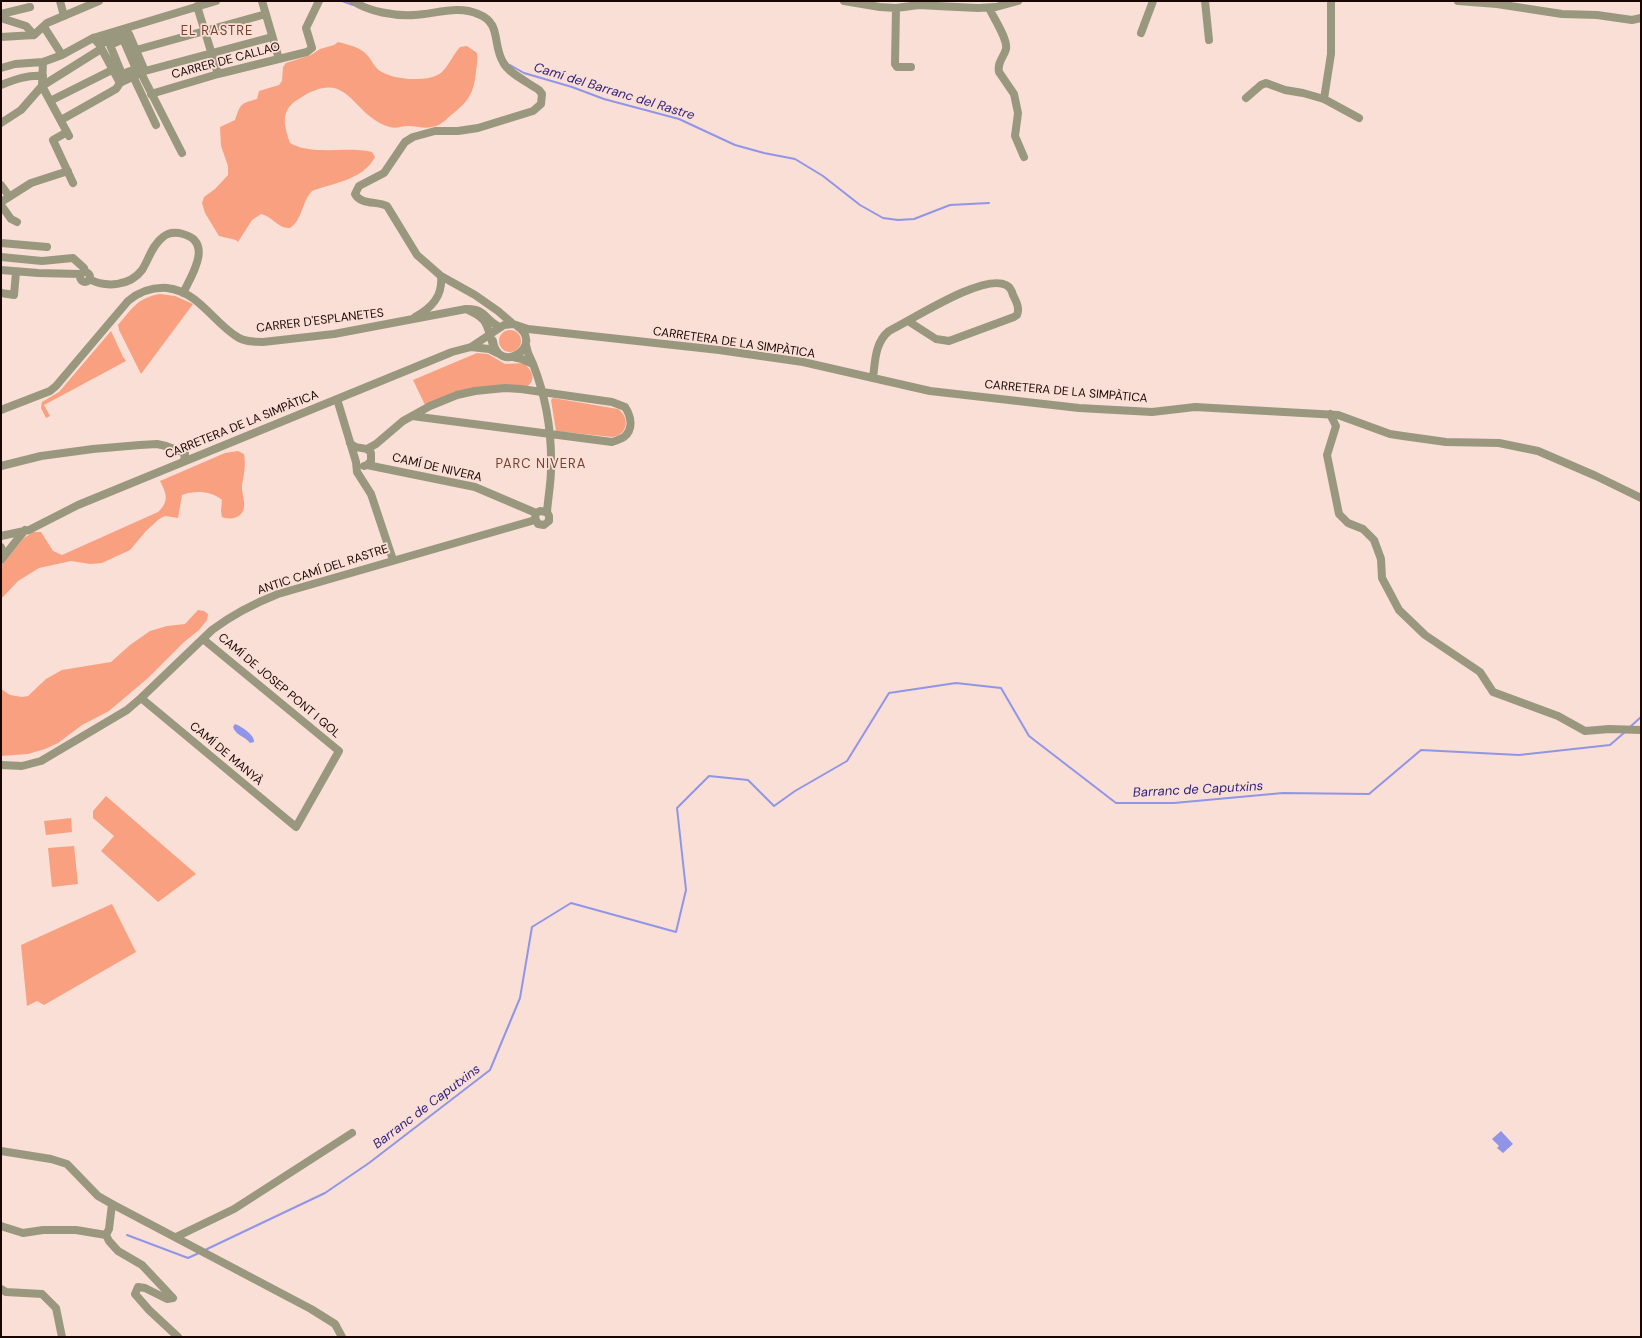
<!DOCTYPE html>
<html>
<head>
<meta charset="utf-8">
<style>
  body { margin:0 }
  #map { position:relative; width:1642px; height:1338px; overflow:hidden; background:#f9dfd6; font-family:"DM Sans",sans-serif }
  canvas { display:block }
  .frame { position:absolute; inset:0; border:2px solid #190602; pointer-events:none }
</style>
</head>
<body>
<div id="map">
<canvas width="1642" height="1338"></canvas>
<div class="frame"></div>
</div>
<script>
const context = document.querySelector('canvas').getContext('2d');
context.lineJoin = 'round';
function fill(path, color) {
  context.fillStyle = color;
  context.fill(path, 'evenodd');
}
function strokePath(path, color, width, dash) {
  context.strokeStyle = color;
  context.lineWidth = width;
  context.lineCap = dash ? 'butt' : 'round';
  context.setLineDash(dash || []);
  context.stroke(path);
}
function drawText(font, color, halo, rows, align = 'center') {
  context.font = font + ' "DM Sans",sans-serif';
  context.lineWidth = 3.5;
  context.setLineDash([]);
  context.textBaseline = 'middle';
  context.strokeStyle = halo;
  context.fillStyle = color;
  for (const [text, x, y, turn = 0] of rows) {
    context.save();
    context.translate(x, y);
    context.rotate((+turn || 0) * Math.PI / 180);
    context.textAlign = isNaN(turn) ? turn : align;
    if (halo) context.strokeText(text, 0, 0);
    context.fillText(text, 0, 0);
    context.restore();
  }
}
fill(new Path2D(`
  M338,42C349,45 361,47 368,56C372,61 375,68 380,71C393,80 430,83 442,72C449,65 453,55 460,47L467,46L477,53C478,59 477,65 476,71C474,94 468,102 450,116C445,121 439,126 432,127C424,129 416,126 408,126C402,126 396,129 390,127C350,116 350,64 297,100C280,111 284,126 290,143C312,156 346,146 372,152L375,157C363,180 333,183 312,191C302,201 302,221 290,228C278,229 272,216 261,214L252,220L238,242L236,240L219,236L205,213L202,203L204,197L215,189L228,175V166L221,146L220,127L235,120C241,103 240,104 257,99L259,91L279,85L282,81L283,67L286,63L311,55L320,49L334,45Z
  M160,294L175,296L193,304L141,374L119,330L118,325C132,309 137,298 160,294Z
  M499 341a11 11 0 1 1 22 0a11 11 0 1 1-22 0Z
  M111,331L123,357L126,361L44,405L50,416L46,418L41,408L42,402L59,392Z
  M477,353L488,354L505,364L524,363C531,370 537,378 528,386L511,385L425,405L413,380Z
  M553,398L618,409C630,417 628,436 612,437L556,431L551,400Z
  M238,451L244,454C246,465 244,474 242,485C241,496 250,510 237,517C232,519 227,519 222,517L221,511L222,500C212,491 195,490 182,495L178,518L165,516L159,519L146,531L130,550L102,563L90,564L71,561L39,568L18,581L1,599V566L24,538L33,532H41L53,551L62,555L158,512C169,502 167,494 160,481L225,453Z
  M198,610L204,611L208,614L207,620L199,630L184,642L148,678L109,711L82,725L58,743L45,749L28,754L1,756V689L10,695L22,697L28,696L46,679L62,670L111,662L130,645L150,631L167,626L185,624Z
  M106,796L196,874L158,902L101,851L114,836L93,818V811Z
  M71,818L72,832L46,835L44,821Z
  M74,846L78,884L52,887L48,848Z
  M112,904L136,952L44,1005L37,1001L27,1006L21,945Z`), '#f8a07f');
fill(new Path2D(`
  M235,724C241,726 255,735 254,742L250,743C245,736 236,736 233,727Z
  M1501,1131L1513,1144L1503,1153L1497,1148L1499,1146L1492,1139Z`), '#9195e7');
strokePath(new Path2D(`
  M342,1L353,5
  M510,65L524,73L572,87L604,99L679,119L735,145L764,153L795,159L823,176L860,205L883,218L898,220L914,219L950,205L989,203
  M1630,727L1641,717
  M127,1235L188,1258L199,1253
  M205,1250L325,1193L369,1163L490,1070L520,998L532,927L571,903L676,932L686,890L677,808L709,776L748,780L774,806L795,791L847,761L889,693L956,683L1001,688L1029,736L1116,803H1174L1283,793L1369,794L1421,750L1519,755L1610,745L1625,732`), '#9195e7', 2);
strokePath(new Path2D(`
  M60,1L64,16
  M262,1L279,59
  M353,1C369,12 395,16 414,15C435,14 458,5 478,14C502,23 492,44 503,62C508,73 529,83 539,90L542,94L541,104L533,111L478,128L458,131H435L413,137L405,142L384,173L359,186L355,194C361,205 377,201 387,206L417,255L441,276L475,295L498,311L513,324
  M844,1L880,7L896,8L919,5L937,6L978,8L996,7L1018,1
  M1205,1L1209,40
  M1458,1L1497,4L1562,14L1597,15L1632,20L1641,18
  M197,6L218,74
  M896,8L895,64L897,67H911
  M989,8C993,17 1008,39 1006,49C1004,57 997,62 999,72L1014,94L1018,113L1015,136L1024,157
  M1,14L30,7
  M1,18L26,26L34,35
  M44,27L62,55
  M1141,33L1153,1
  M1,37L34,35L47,23L99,1
  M93,38L99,44L120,83L145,71L129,34L99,44
  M123,39L136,69L122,74L110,45Z
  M136,50L266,14
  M1,68L15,64L43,62L62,55L93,38L216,1
  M145,71L272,37
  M141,73L182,153
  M133,76L156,125
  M1,85C16,79 27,75 43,76
  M151,94L218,74L307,52L312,48L306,28L319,1
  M1246,98L1261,85L1266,83L1285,90L1303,93L1324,99L1359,118
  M1324,99L1331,54V1
  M50,101L112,70
  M61,120L116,89L120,83
  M1,123L21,110L42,86L43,62
  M67,132L53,140L73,183
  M69,136L42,86L101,49
  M1,185L9,196
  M1,202L31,183L68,171
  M1,205L11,219L17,222
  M1,243L47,247
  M1,257L42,261L73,258L84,268L85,272
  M1,270L38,273L81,274
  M80 277a5 5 0 1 1 10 0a5 5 0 1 1-10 0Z
  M89,279C106,288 130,286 142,270C149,259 152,245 163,237C169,232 176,232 183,234C214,242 191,277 183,293
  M1,293L14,295L16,272
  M415,317C432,308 443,296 441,276
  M493,341C498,376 546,346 517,326
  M493,345C486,324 489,319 466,309C486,308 485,321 500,327
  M471,347L489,349L497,353
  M513,357L522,359L533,364L528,353L526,345
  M533,364C546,397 552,433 551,469C551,483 548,498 547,512L549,516V521L544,525L538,524L535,518L536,513L540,511L547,512
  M873,378C875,362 875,342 889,331C912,320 983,273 1006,285C1010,287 1012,291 1013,295C1016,301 1020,308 1017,315L1014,317L949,341L936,339L908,321
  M337,399L356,462L357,472L371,494L393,560
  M1,410L50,391L56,386L128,301C139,292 152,287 167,288C200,292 213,323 239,338C246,342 255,342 263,342L334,334L466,309
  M1330,414L1336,426L1327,455L1339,514L1348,523L1363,529L1374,540L1381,559L1382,578L1399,610L1425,635L1480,672L1493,692L1558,716L1585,731L1609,729L1641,730
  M350,443C359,452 364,444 371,453V461L367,465L364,466
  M367,449L376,444L403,421L430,406L457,395L475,391L505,388L521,389L612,402L625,407C631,416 634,429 624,437C621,439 615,441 612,442L412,416
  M367,465L475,487L536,513
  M1,466L41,456L93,449L140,445L157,444L166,446L185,453L184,461
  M1,536L29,530L78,505L452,352L471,347L504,325L513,324L528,329L719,350L803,362L930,391L1079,408L1152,412L1195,407L1338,415L1390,434L1403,436L1446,442L1499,443L1538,451L1596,476L1641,498
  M1,547L4,556
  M1,560L25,530
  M141,698L296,827L339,751L203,639
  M1,765L22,766L41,761L127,710L141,698L212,630C232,615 255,603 278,594L535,520
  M1,1151L51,1159L67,1164L98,1196L112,1204L311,1309L335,1324L342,1337
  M1,1226L23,1233L43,1230H76L106,1235L109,1229L112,1204
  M106,1235L109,1241L118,1251L142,1265L173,1298L167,1299L145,1288L138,1287L135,1294L149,1310L178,1337
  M176,1237L234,1209L352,1133
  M1,1289L6,1292L42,1294L56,1308L62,1337`), '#9a977f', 8);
drawText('12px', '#190602', '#f9dfd6', [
  ["CARRER DE CALLAO",226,61,-15],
  ["CARRER D'ESPLANETES",320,321,-7],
  ["CARRETERA DE LA SIMPÀTICA",734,343,8],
  ["CARRETERA DE LA SIMPÀTICA",1066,392,5],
  ["CARRETERA DE LA SIMPÀTICA",242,425,-22],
  ["CAMÍ DE NIVERA",437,468,13],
  ["ANTIC CAMÍ DEL RASTRE",323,570,-18],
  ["CAMÍ DE JOSEP PONT I GOL",279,686,40],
  ["CAMÍ DE MANYÀ",226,754,40]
]);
context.letterSpacing = '1px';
drawText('13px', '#774331', '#f9dfd6', [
  ["EL RASTRE",217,32],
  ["PARC NIVERA",541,465]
]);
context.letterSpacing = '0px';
drawText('italic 13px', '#2c1d7c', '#f9dfd6', [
  ["Camí del Barranc del Rastre",614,92,17],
  ["Barranc de Caputxins",1198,790,-3],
  ["Barranc de Caputxins",427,1107,-37]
]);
</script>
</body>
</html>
